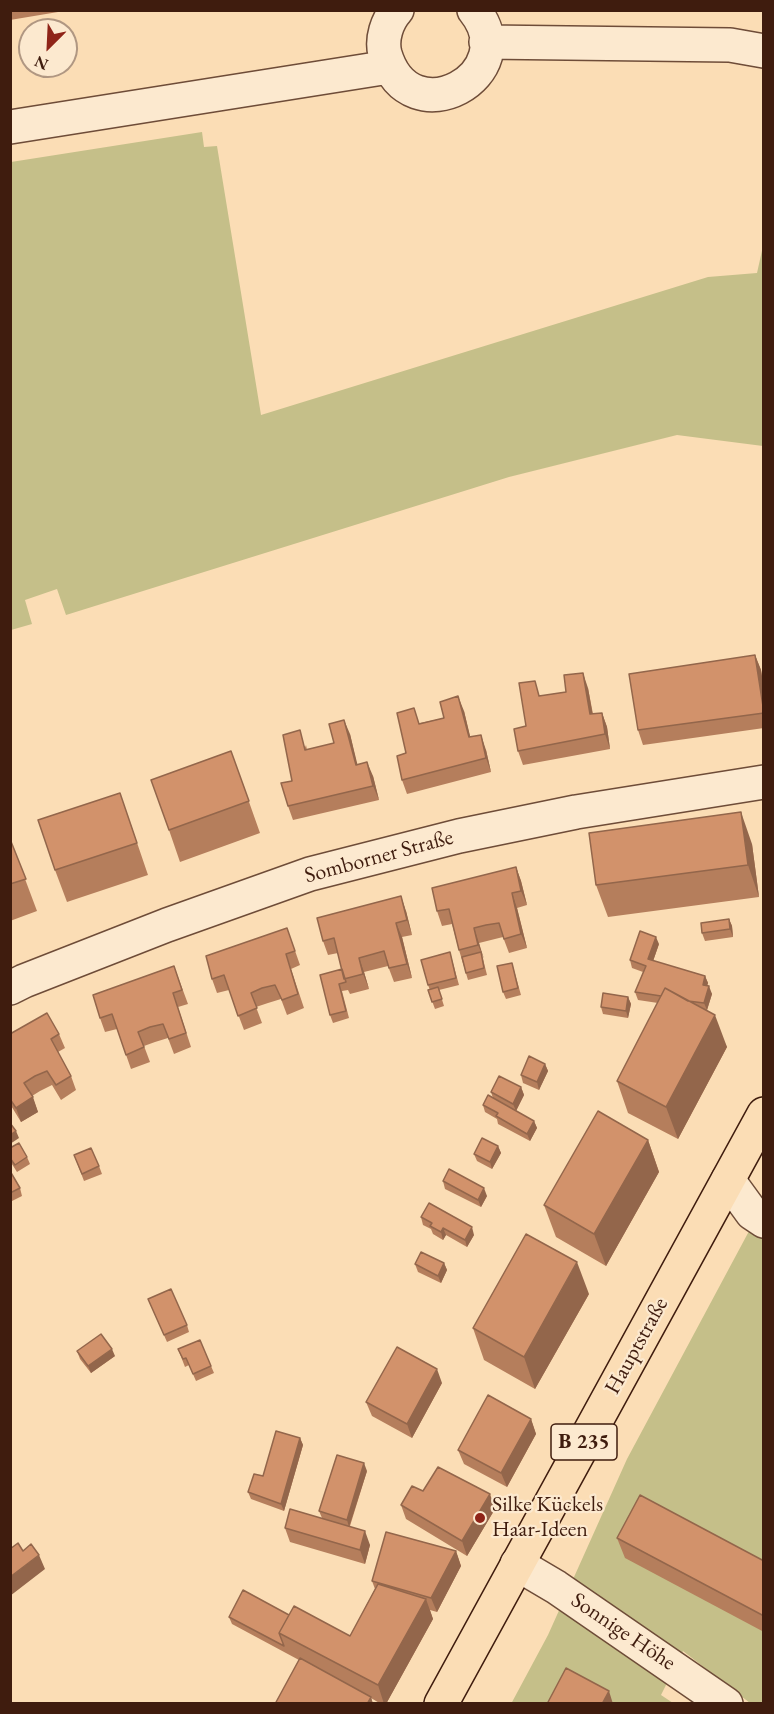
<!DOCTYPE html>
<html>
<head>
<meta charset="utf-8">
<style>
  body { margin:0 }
  #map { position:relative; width:774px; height:1714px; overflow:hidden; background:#fbddb5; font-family:"EB Garamond",serif }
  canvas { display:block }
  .frame { position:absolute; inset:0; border:12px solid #3f1c0e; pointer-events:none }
  .north { position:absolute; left:18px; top:18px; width:60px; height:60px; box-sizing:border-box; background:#fce9cf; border:2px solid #b09782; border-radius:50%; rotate:204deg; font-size:16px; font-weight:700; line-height:24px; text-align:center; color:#3f1c0e }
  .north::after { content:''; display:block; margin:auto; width:21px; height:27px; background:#8f2418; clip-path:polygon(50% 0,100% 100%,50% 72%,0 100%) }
</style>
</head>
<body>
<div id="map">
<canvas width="774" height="1714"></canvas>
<div class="frame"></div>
<div class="north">N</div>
</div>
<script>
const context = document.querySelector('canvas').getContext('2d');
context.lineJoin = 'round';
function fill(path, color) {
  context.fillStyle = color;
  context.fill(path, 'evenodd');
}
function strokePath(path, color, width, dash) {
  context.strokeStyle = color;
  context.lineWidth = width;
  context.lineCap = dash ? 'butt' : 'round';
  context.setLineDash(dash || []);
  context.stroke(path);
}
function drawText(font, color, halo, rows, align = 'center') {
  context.font = font + ' "EB Garamond",serif';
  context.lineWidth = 4.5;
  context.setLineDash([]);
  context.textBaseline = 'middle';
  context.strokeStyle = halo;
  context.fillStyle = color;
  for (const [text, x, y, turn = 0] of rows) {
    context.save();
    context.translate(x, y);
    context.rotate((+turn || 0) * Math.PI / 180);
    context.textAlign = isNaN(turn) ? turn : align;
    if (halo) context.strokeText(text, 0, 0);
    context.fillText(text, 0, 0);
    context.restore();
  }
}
fill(new Path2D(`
  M202,132L204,147L217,146L261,415L708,277L757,273L763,246V446L677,435L509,477L66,615L57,589L25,600L32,624L11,630V162Z
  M763,1205V1703H750L683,1651L661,1695L673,1703L511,1704L548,1635L627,1459Z`), '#c5bf89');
const minor = new Path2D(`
  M397,10C387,21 381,39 385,54C410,139 526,74 474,10
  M486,42L730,45L764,51
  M10,127L389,67
  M10,988L24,981L167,925L310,874L459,836L576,812L764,782
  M728,1180L752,1213L764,1221
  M517,1564L556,1587L726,1704`);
const major = new Path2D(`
  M441,1704L764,1114`);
strokePath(minor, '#6e4c38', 36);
strokePath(major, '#3f1c0e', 36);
strokePath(minor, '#fce9cf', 33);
strokePath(major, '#fbddb5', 33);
fill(new Path2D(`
  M10,10H70L10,20Z
  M755,655L761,670L764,689V728L643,745L638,730Z
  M588,688L593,714L602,713L607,727L610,749L523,765L518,751L526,726L541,696L566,692Z
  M464,711L470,737L486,750L491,772L407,794L402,780L406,753L420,723L444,718Z
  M350,734L357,765L373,776L379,800L293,820L288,806L292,781L306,745L307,750L334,743Z
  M231,751L260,833L180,862L169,830Z
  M131,825L148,875L67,902L55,870Z
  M10,839L37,911L10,921Z
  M752,844L759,897L608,917L596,885Z
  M516,867L521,881L527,905L517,908L527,948L509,953L503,937L479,943L487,975L468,980L459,950L452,924L442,926L437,911Z
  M406,911L412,935L402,937L412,978L394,982L388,966L364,972L369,989L350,994L348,990L342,991L349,1018L333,1023L330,1015L342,969L338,953L328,955L323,941Z
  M729,919L732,926L733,937L705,941L702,933Z
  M287,928L300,965L291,969L304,1008L287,1015L281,999L268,1003L256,1007L262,1023L244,1030L229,990L217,993L212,979Z
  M659,944L653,961L705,976L708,983L707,986L712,994L707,1010L727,1047L678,1139L628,1113L617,1081L658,1003L638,1000L635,992L643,972L632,968L630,960Z
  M450,952L459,985L439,990L444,1006L435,1009L428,990H430L428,985Z
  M512,963L521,995L506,999L503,992Z
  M174,966L188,1004L178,1007L191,1047L174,1054L168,1038L155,1042L144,1046L150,1062L131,1069L117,1029L105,1032L100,1018Z
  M628,997L631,1004L628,1018L603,1014L601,1007Z
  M10,1034H59L65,1048L58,1052L71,1076L76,1090L61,1100L52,1085L40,1091L32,1096L38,1112L21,1122L10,1104Z
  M545,1064L548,1071L539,1090L523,1083L521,1075Z
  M521,1087L524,1095L516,1111L534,1121L537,1128L530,1141L498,1124L497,1119L485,1112L483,1105L493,1098L491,1092Z
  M648,1140L659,1172L606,1266L556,1237L544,1205Z
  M498,1146L501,1153L492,1169L477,1161L474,1154Z
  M10,1148L27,1157L30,1164L17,1172L10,1161Z
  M74,1155L99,1166L102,1174L84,1181Z
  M10,1171L20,1188L22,1196L10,1202Z
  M443,1181L487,1196L481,1207L445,1189Z
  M421,1217L474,1235L467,1247L446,1235L443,1240L433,1234L431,1229L423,1225Z
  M444,1263L447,1270L441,1283L418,1272L415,1264Z
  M589,1294L535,1389L484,1360L473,1328Z
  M148,1299L187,1325L189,1332L167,1342Z
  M178,1349L211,1366L214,1373L196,1381L189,1365L185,1367Z
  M77,1351L115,1356L91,1373L80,1359Z
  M442,1383L412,1438L372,1416L366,1402Z
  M531,1419L536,1434L507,1487L464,1464L458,1450Z
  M300,1438L303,1445L284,1511L251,1499L248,1492Z
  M367,1471L350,1526L370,1545L365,1564L290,1542L285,1528L322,1518L319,1511Z
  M423,1491L495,1509L467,1556L406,1519L401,1505Z
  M617,1538L764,1561V1632L625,1558Z
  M456,1551L461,1566L437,1612L430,1610L433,1619L386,1704H381L371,1698L373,1704H275L299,1660L232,1624L229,1617L289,1615L350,1636L375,1589L372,1581Z`), '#b57e5c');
fill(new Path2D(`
  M755,655L761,670L764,689V711Z
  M583,673L588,688L595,728L590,714Z
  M458,696L464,711L474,752L469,737Z
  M602,713L607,727L610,749L605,734Z
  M344,720L350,734L361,779L356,765Z
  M481,735L486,750L491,772L486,758Z
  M367,762L373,776L379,800L373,786Z
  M741,812L752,844L759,897L748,865Z
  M516,867L521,881L527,905L521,891Z
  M512,893L517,908L527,948L521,934Z
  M401,896L406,911L412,935L407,920Z
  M729,919L732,926L733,937L730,929Z
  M396,923L402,937L412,978L407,964Z
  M474,928L479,943L484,959L478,945Z
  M656,937L659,944L651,967L648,959Z
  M359,958L364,972L369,989L363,974Z
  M705,976L708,983L705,992L703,985Z
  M709,986L712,994L707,1010L704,1003Z
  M628,997L631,1004L628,1018L626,1011Z
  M715,1015L727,1047L678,1139L666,1107Z
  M545,1064L548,1071L539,1090L537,1082Z
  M521,1087L524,1095L516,1111L513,1104Z
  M33,1097L38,1112L21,1122L16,1108Z
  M534,1121L537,1128L530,1141L527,1134Z
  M16,1131L19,1138L10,1144V1135Z
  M648,1140L659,1172L606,1266L594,1234Z
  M498,1146L501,1153L492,1169L490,1162Z
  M484,1188L487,1196L481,1207L478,1200Z
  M472,1227L474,1235L467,1247L465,1240Z
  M443,1228L446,1235L443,1240L441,1232Z
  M577,1262L589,1294L535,1389L524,1357Z
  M444,1263L447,1270L441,1283L438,1276Z
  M112,1349L115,1356L91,1373L88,1366Z
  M437,1369L442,1383L412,1438L407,1424Z
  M531,1419L536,1434L507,1487L501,1473Z
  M300,1438L303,1445L284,1511L281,1504Z
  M364,1463L367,1471L349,1527L347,1520Z
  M490,1494L495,1509L467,1556L462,1541Z
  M365,1531L370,1545L365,1564L360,1550Z
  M456,1551L461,1566L437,1612L431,1598Z
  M39,1555L45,1569L10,1596V1577Z
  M426,1599L433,1619L386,1704H384L378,1685Z
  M609,1691L613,1704H602Z
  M371,1697L373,1704H367Z`), '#93664b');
const building = new Path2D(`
  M755,655L764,713L638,730L629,674Z
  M583,673L590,714L602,713L605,734L518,751L514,729L526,726L519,683L535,681L539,696L566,692L564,675Z
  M458,696L469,737L481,735L486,758L402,780L397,756L406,753L397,713L414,708L419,724L444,718L440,702Z
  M344,720L356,765L367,762L373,786L288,806L281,783L292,781L283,735L300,730L305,750L334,743L329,724Z
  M231,751L249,801L169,830L151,780Z
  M120,793L137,843L55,870L38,820Z
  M741,812L748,865L596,885L589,833Z
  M10,839L26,879L10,884Z
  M516,867L521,891L512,893L521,934L504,939L499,923L486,925L474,928L478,945L459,950L449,909L437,911L432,888Z
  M401,896L407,920L396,923L407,964L389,968L384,951L359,958L363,974L344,979L334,938L323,941L317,918Z
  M729,919L730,929L702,933L701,923Z
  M287,928L295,951L286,954L298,994L282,1000L275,985L262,988L251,993L257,1008L238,1016L224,975L212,979L206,956Z
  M640,931L656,937L648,959L705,976L703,985L709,986L704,1003L688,1001L665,988L661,996L635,992L646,966L630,960Z
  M450,952L456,978L428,985L421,960Z
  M481,952L484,968L466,973L462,957Z
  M512,963L518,988L503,992L497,966Z
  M174,966L182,990L173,993L186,1033L169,1039L163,1024L150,1027L138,1032L144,1047L126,1055L112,1014L100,1018L93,995Z
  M342,969L346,982L339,984L346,1011L330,1015L320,975Z
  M438,987L442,999L432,1002L428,990Z
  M665,988L715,1015L666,1107L617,1081Z
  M603,993L628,997L626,1011L601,1007Z
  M47,1013L59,1034L51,1039L71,1076L56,1085L47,1071L35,1076L24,1083L33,1097L16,1108L10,1099V1034Z
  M529,1056L545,1064L537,1082L521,1075Z
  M499,1076L521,1087L513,1104L491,1092Z
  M488,1095L534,1121L527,1134L496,1116L498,1113L483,1105Z
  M598,1111L648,1140L594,1234L544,1205Z
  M10,1123L16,1131L10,1135Z
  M482,1138L498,1146L490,1162L474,1154Z
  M19,1143L27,1157L15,1165L10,1158V1148Z
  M91,1148L99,1166L82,1174L74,1155Z
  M449,1169L484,1188L478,1200L443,1181Z
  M10,1171L20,1188L10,1193Z
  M429,1203L472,1227L465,1240L443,1228L441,1232L430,1226L432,1223L421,1217Z
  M526,1234L577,1262L524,1357L473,1328Z
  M421,1252L444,1263L438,1276L415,1264Z
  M171,1289L187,1325L164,1335L148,1299Z
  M101,1334L112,1349L88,1366L77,1351Z
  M200,1340L211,1366L193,1374L186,1358L183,1359L178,1349Z
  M397,1347L437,1369L407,1424L366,1402Z
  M488,1395L531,1419L501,1473L458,1450Z
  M276,1431L300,1438L281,1504L248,1492L254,1474L263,1476Z
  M337,1455L364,1463L347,1520L319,1511Z
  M438,1467L490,1494L462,1541L401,1505L412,1486L423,1491Z
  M640,1495L764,1561V1616L617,1538Z
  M290,1509L365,1531L360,1550L285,1528Z
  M386,1532L456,1551L431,1598L372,1581Z
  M18,1543L23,1551L31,1544L39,1555L10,1577V1549Z
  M378,1584L426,1599L378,1685L279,1633L294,1606L350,1636Z
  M243,1590L289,1615L279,1633L284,1646L229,1617Z
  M300,1658L371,1697L367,1704H275Z
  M566,1668L609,1691L602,1704H547Z`);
fill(building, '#d2926b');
strokePath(building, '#93664b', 1.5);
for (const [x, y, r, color] of [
  [480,1518,6,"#8f2418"]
]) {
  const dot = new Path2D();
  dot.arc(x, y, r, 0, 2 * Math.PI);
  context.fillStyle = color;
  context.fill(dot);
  strokePath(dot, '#fce9cf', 2);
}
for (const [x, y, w] of [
  [584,1442,66]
]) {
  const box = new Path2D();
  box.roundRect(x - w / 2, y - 18, w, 36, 4.5);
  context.fillStyle = '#fce9cf';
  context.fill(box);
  strokePath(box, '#3f1c0e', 1.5);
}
drawText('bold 21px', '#3f1c0e', null, [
  ["B 235",584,1442]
]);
drawText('22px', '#3f1c0e', '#fce9cf', [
  ["Somborner Straße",379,857,-15],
  ["Hauptstraße",637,1346,-61],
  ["Sonnige Höhe",623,1632,34]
]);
drawText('22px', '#3f1c0e', '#fce9cf', [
  ["Silke Kückels",492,1505],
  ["Haar-Ideen",492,1530]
], 'left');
</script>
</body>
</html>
